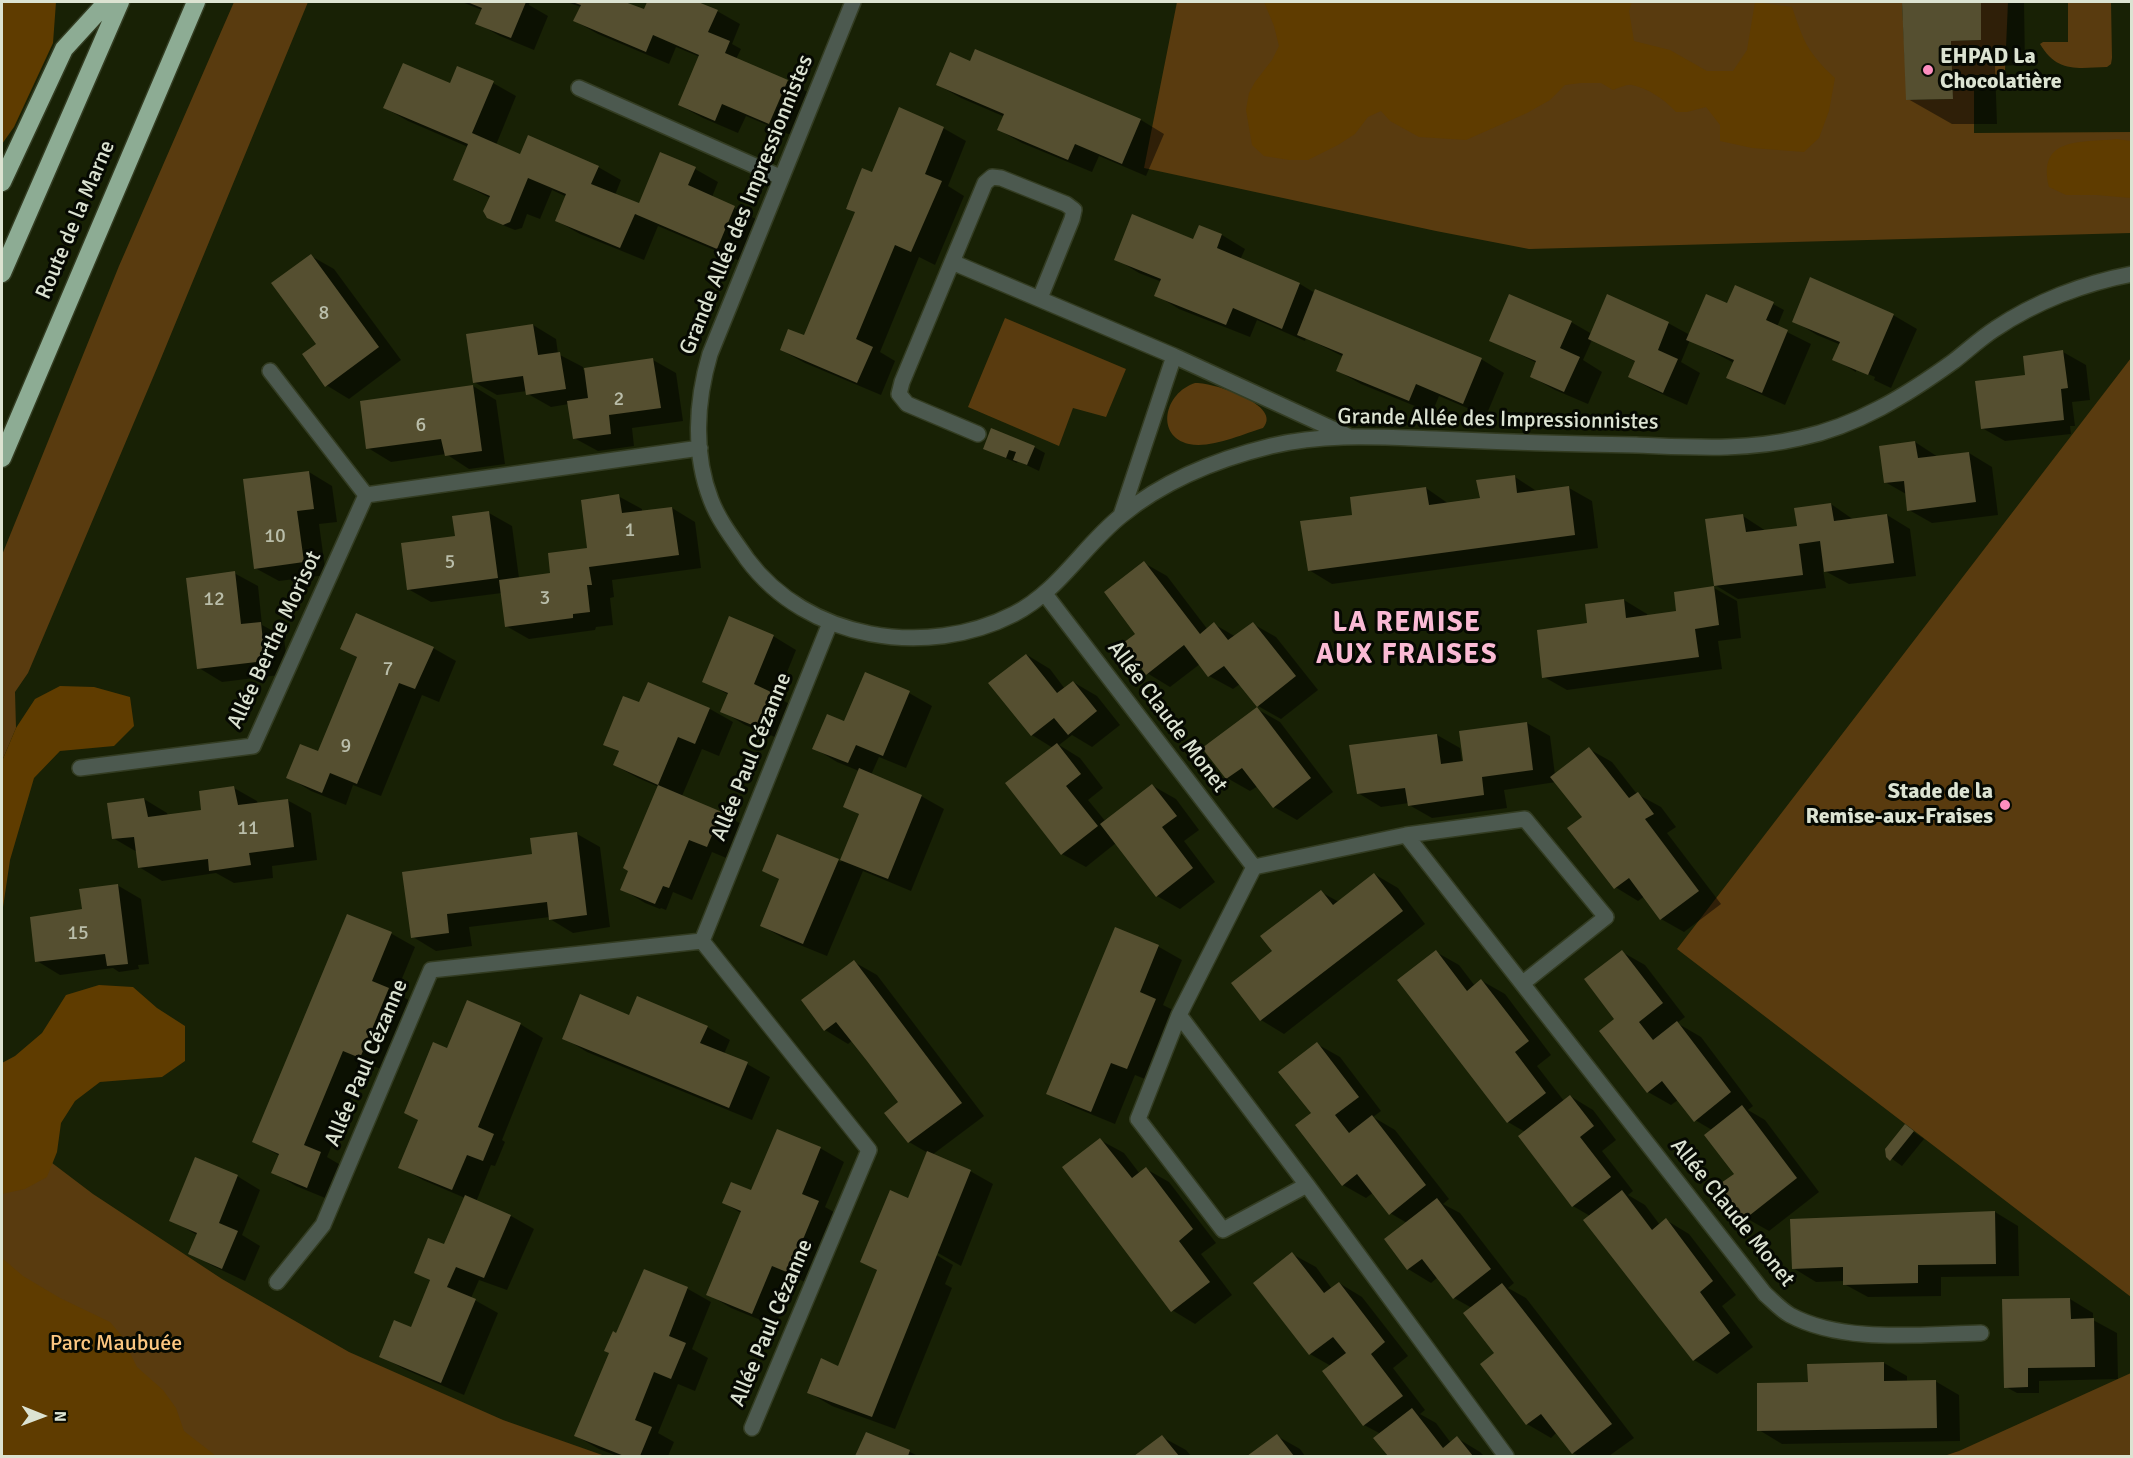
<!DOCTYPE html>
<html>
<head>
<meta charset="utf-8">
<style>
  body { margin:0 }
  #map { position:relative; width:2133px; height:1458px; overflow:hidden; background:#182105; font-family:Signika,sans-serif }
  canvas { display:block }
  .frame { position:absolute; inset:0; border:3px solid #dce3d2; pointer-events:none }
  .north { position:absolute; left:12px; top:1386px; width:60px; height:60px; -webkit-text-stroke:4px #060902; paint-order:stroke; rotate:91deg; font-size:16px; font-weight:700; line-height:24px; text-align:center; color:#dce3d2 }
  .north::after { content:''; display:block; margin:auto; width:21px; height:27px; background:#dce3d2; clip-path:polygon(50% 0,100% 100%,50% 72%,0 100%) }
</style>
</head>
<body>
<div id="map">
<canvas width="2133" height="1458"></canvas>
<div class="frame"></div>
<div class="north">N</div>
</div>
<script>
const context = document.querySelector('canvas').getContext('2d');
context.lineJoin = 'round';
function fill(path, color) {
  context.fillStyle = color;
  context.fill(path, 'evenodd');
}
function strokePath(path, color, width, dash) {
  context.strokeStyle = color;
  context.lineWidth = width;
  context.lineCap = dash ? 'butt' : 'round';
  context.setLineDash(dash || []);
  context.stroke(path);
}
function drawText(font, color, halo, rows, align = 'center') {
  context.font = font + ' Signika,sans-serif';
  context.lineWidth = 6;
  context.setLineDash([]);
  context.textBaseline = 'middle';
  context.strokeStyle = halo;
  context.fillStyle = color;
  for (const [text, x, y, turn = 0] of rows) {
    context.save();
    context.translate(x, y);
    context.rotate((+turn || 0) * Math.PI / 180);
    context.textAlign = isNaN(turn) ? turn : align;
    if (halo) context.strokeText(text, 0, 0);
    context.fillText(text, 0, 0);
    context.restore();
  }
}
fill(new Path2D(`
  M234,2H308L157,368L28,673L15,692L16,728L2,761V555L119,266Z
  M1177,2H1902L1907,100L1953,99L1951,41L1981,40V2H2008L2005,70L1999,75H1974V133L2131,132V233L1529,249L1436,231L1144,168Z
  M2068,2H2111L2112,58L2111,64L2107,67C2077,68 2057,73 2040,44L2043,42H2068Z
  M1005,318L1126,369L1106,417L1073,408L1059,446L968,407Z
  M2131,358V1297L1677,949Z
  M1195,383C1212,382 1284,405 1263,428C1243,434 1210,449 1189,444C1155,436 1164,393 1195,383Z
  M2,1125L93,1194L222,1279L349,1352L503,1420L605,1456H2Z
  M2131,1373V1456H1944L1959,1451Z`), '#593b0f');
fill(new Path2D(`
  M2,2H56L53,43L14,127L2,144Z
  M1264,2H1632L1629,11L1634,41L1670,50L1707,71H1733L1747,50L1755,2L1792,7C1804,42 1807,52 1835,78L1829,111L1819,138L1804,152L1752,148L1720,141V125L1706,107L1687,112H1676C1664,99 1649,89 1632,85C1627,84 1619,88 1613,90L1601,83H1581L1565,85L1550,100L1527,113L1466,140L1419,137L1390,121L1381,111L1368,117L1355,134L1338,145L1308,160H1289L1264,156L1252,145L1246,110L1249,93L1255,82L1272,60L1279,46L1274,26Z
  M2117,139L2131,141V198L2096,195H2066L2049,187C2037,136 2081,143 2117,139Z
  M60,686L94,687L130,697L134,726L114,746L60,751L34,778L10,860L2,914V761L16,728L35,699Z
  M99,985L133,987L157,1008L185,1026V1061L162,1077L100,1082L75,1101L61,1123L57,1152L47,1177L25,1189L2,1194V1063L15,1056L42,1033L66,995Z
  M2,1258L23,1276L60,1298L110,1322L121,1335L137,1367L163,1390L176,1408L184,1431L216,1456H2Z`), '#5f3c00');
fill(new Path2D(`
  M462,2H530L529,5L548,16L534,50L500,36L477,23L482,10Z
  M567,2H629L628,4L644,11L648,2H694L717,11L740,24L732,44L741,49L736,59L788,81L811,94L793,136L746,116L738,133L703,118L679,105L700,57L676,47L669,64L598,34L575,21L581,7Z
  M1904,2H2024L2025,65L1995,66L1997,124H1952L1908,99Z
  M976,51L1141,120L1164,134L1146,176L1099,156L1092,172L1022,143L999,130L1005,117L961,98L938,85L971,63Z
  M493,83L516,96L496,145L520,156L598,167L621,180L615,195L640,205L695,169L718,182L712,197L758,220L740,261L658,226L644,260L580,234L557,221L567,197L552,190L540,219L527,214L522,228L515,230L500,224L490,198L455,180L468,147L408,121L385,108L450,85Z
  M943,128L966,141L948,186L964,196L935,265L919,257L880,352L895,361L881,395L805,363L781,350L805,337L856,213L848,208Z
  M1199,227L1222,235L1245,249L1240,260L1300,284L1315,293L1481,359L1504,373L1486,416L1439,396L1432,413L1361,384L1338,371L1344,357L1306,338L1305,341L1257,320L1250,337L1179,309L1156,295L1162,282L1139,273L1116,259L1194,241Z
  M311,256L334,269L401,360L349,399L326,385L318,344Z
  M1811,279L1893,315L1917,329L1891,388L1857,372L1874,380L1875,377L1856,369V372L1834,359L1841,345L1817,335L1794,321Z
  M1773,304L1784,310L1777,327L1811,344L1785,405L1751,390L1728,377L1734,363L1690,340L1681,362L1700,373L1687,405L1653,390L1630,377L1636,362L1592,340L1583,360L1602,372L1588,404L1555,390L1532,377L1537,363L1491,340L1571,322L1592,334L1668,323L1690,335L1735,308Z
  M533,325L556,339L558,354L583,367V370L653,360L676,373L683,421L632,428L634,446L598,451L574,438L569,404L551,407L528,394L527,391L497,395L474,382Z
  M2063,352L2086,365L2090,400L2072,402L2075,426H2070L2071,434L2005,441L1982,428L2027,376Z
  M473,386L496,400L505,464L469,469L446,454L391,462L368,448Z
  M1915,442L1938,457L1969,453L1992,467L1998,515L1932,523L1909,510L1906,494L1885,482Z
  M1034,447L1045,453L1039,471L1018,461L1017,463L996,454L985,448Z
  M309,472L332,486L337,522L319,524L326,575L279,581L255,568Z
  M1515,477L1538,492L1569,488L1592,501L1598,548L1332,584L1309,570L1353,516L1426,488L1449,504L1481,499Z
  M618,496L642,509V512L672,508L695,522L701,568L612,580L614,597L610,598L613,625L596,627L595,630L529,639L506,626L502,593L431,602L408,589L456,537L489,513L512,526L519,578L552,574L589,549Z
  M1831,504L1854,520L1887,515L1910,529L1916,576L1849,584L1823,570L1826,588L1738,599L1715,585L1743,516L1766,531L1798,527Z
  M1144,563L1167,576L1208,630L1214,624L1236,637L1253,624L1276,637L1318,690L1281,719L1258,706L1240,684L1233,689L1209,676L1200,664L1170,687L1147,673L1137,634Z
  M234,573L258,586L262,625L284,637L288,674L222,682L199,668Z
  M1714,588L1737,601L1741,638L1718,641L1722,669L1567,690L1544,677L1589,625L1624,600L1647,614V617L1677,613Z
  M773,636L796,650L777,697L793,706L780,739L745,725L722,711L729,695L704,681Z
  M433,648L456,661L439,702L422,695L381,796L353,785L346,805L311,791L288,777L319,753L358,658L342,649Z
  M1027,655L1050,669L1065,689L1073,682L1097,696L1120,725L1092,747L1072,735L1059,745L1080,758L1103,788L1088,800L1106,822L1153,786L1176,799L1199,830L1184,841L1215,882L1180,909L1157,896L1116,843L1086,867L1062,854L1053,748L1032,735Z
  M648,684L710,709L733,722L719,756L702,749L682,796L721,813L745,826L731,860L712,852L692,900L673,892L666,910L661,908L660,909L645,903L622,889L659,787L638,778L614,765L620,752L605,745L640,704Z
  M909,693L932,706L906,768L879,757L871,775L921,796L944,809L911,891L863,871L827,956L785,939L762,926L780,880L764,871L778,836L841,862L860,815L845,806L859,771L837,762L814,748L845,723Z
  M1257,709L1280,722L1333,792L1297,820L1274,807L1258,786L1250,791L1227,778Z
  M1527,723L1550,736L1555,775L1589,749L1612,762L1637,794L1661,807L1676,827L1667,833L1721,904L1684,932L1661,919L1645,896L1638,901L1615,887L1584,817L1556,782L1504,790L1507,808L1432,818L1409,805V803L1381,807L1358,793L1437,735L1460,748L1462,762Z
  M234,788L257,801L258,804L287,800L311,813L317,860L272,866L273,878L234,883L216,873L162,881L139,867L137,852L113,838L144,799L167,813L168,816L203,811Z
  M577,834L600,847L610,927L573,933L550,919V917L469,927L472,946L436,951L413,937L404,874L537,855Z
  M1374,874L1398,888L1425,924L1284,1034L1261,1020L1274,952L1321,892L1339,902Z
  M117,885L141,899L149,964L138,965L139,969L119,972L113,968L60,975L37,961Z
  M348,916L392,934L415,947L396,993L412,1002L383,1070L366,1063L327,1157L344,1167L330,1200L296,1186L273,1172L280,1156L253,1141Z
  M1116,929L1159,947L1182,960L1163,1005L1179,1013L1150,1081L1135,1075L1115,1124L1071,1106L1047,1093Z
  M1436,952L1459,965L1475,986L1482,981L1505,994L1551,1055L1537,1066L1564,1101L1570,1096L1593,1110L1616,1140L1602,1151L1633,1191L1628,1195L1645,1205L1660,1225L1666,1220L1689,1234L1736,1295L1722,1306L1753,1347L1717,1374L1694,1360L1590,1216L1573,1206L1525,1132L1508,1122Z
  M1622,952L1645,965L1685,1017L1677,1023L1701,1037L1753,1106L1748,1110L1765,1120L1819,1192L1769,1231L1746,1218L1736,1174L1712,1130L1695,1120L1678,1100L1671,1105L1648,1092L1617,1020Z
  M854,962L877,975L984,1116L932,1155L970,1171L993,1184L961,1266L931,1249L930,1251L953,1265L945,1284L952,1288L895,1429L832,1406L808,1392L839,1367L878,1271L862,1262L909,1199L928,1153L909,1142L900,1103L853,1040L848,1044L825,1030Z
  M630,1017L707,1027L730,1040L724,1054L747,1064L770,1077L752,1120L587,1052L564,1038Z
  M520,1024L543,1038L502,1140L505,1142L495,1166L491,1165L476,1202L511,1216L534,1229L507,1290L479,1280L471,1298L498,1313L464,1395L404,1369L381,1356L412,1329L431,1281L416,1272L445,1246L465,1198L423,1180L400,1167L448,1050Z
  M1317,1044L1340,1057L1381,1111L1373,1117L1395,1130L1449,1199L1443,1204L1460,1213L1514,1283L1508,1288L1526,1298L1634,1438L1609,1456H1579L1573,1453L1557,1432L1551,1438L1527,1424L1482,1365L1496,1354L1472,1308L1454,1298L1438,1277L1431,1283L1408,1269L1386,1239L1407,1223L1390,1213L1374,1192L1366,1198L1343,1185L1313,1113Z
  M1905,1126L1924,1139L1902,1166L1888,1156Z
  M778,1131L820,1148L844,1162L825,1207L841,1216L813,1285L795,1278L775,1326L731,1308L708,1294L741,1213L724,1203L752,1192Z
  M1100,1140L1124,1153L1140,1174L1146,1169L1169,1182L1216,1243L1201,1254L1232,1295L1195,1324L1172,1310Z
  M237,1176L260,1190L242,1235L260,1246L245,1281L213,1266L190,1253L197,1235L171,1220Z
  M1995,1212L2018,1226L2019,1276L1941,1277V1296L1868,1297L1844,1284V1281L1816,1282L1793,1268Z
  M1292,1254L1316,1267L1332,1289L1339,1283L1362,1297L1408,1356L1393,1368L1425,1410L1420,1414L1436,1423L1451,1443L1457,1438L1480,1452L1484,1456H1389L1375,1438L1381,1434L1364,1425L1324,1372L1331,1366L1310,1354Z
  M644,1271L688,1289L711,1302L692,1349L708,1358L695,1391L678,1384L658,1433L674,1442L668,1456H617L599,1449L576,1436Z
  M2070,1299L2093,1313V1320L2117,1333L2118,1379L2039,1381V1393H2017L2006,1387Z
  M1884,1363L1907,1376V1382L1935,1381L1959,1395L1960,1441L1782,1444L1759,1430L1809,1384Z
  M866,1434L910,1452L918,1456H857Z
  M1277,1436L1300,1449L1305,1456H1250Z
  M1162,1437L1186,1450L1191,1456H1137Z`), '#0007');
fill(new Path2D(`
  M467,2H526L511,38L475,24L482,8Z
  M572,2H625L644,9L647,2H698L718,10L708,32L730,41L725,53L788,80L769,124L722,104L715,121L678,105L699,55L653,35L646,52L573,21L581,5Z
  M1902,2H1981V40L1951,41L1953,99L1906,100Z
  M975,49L1141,119L1122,164L1075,144L1068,160L997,130L1004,114L936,85L950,52L970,61Z
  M403,63L450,83L457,66L494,81L472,133L520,154L528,135L599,166L591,184L639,203L660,152L696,167L688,185L735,206L717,249L635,214L620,248L555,221L566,194L528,178L510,222L503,225L487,218L483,211L490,196L453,180L468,144L383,108Z
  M899,107L944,127L925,174L942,181L911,252L895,245L856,339L873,347L857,383L780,350L788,329L804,335L855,212L846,209L854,188L862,168L872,172Z
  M1132,214L1193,239L1199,225L1222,234L1217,248L1300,283L1282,329L1233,308L1226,325L1154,296L1161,279L1114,260Z
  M311,254L379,347L325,387L302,354L316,344L271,283Z
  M1810,277L1894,314L1868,375L1832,360L1840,342L1792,322Z
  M1735,285L1774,302L1766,320L1788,330L1762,393L1726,378L1734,360L1686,340L1706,294L1727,303Z
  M1315,289L1482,358L1463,404L1416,384L1409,401L1336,371L1343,354L1297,335Z
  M1509,294L1572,321L1560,348L1580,357L1564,392L1530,377L1536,361L1489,341Z
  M1607,294L1669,322L1658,350L1678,359L1663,393L1628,377L1635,361L1588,339Z
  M533,324L538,355L560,352L566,389L526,395L523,376L473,383L466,334Z
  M2063,350L2068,388L2061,389L2064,420L1981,429L1975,381L2025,375L2023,356Z
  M653,358L661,408L609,415L611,434L573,439L567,401L588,398L584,368Z
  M473,385L482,451L445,456L441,439L366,449L360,401Z
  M991,428L1035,446L1027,465L1013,460L1016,452L1009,450L1006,458L983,449Z
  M1915,441L1918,458L1969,452L1976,502L1907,511L1904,481L1884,483L1879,446Z
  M309,471L314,509L297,511L304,562L254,569L243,479Z
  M1515,475L1517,493L1569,486L1575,535L1308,571L1300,521L1352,515L1350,497L1426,487L1429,505L1480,498L1476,480Z
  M619,494L622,513L672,507L679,555L589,567L592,585H587L590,612L573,614V618L505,627L499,580L550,573L548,553L587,548L581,500Z
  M1831,503L1834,521L1887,514L1894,563L1824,572L1820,541L1799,544L1803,575L1714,586L1705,519L1743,514L1746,532L1797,526L1794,508Z
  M489,511L498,578L407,590L401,543L455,536L452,516Z
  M1144,561L1200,634L1214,622L1228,640L1253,622L1296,676L1257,707L1224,666L1208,677L1184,645L1146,675L1123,643L1135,634L1104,592Z
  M235,571L241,624L261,622L265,661L197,669L186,578Z
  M1714,586L1719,625L1695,629L1699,657L1542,678L1537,630L1587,623L1585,604L1624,599L1626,618L1676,611L1674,592Z
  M356,613L434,647L415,689L399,683L357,784L330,773L322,793L286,778L300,744L318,751L357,657L340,649Z
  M729,616L774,635L754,684L771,692L757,727L720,712L728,693L702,682Z
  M1026,654L1057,693L1073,681L1097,711L1068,735L1054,718L1031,736L988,683Z
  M865,672L910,691L883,756L856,745L848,763L812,749L827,714L844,721Z
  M648,682L710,708L695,744L678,737L658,785L613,765L619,751L603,745L623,696L639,702Z
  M1257,707L1311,778L1273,808L1242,768L1226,779L1202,748Z
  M1527,722L1533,770L1482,777L1484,795L1408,806L1405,788L1357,794L1349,745L1437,734L1441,764L1463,761L1459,731Z
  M1057,743L1081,774L1066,786L1098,826L1061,855L1005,783Z
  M1589,747L1629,798L1638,792L1654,814L1645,819L1699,891L1660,920L1629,878L1614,889L1567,828L1582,817L1550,777Z
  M859,768L922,795L888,879L840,860L859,814L843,807Z
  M1152,784L1177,816L1162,827L1193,868L1156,897L1100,824Z
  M658,785L722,812L707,847L689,840L669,888L663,886L655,904L620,890L628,871L623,868Z
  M234,786L238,805L288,799L294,847L249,853L251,865L209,871L208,859L138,868L134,837L112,839L107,803L144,798L148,817L201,810L199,791Z
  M577,832L587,915L549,920L547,902L447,914L449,933L411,938L402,872L532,854L530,838Z
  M777,834L839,859L803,944L760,926L779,879L762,871Z
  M1374,873L1403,911L1260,1021L1231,983L1272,951L1260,936L1321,890L1333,905Z
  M118,884L128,964L107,966L105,954L35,962L30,917L82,909L79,889Z
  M347,914L392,932L372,981L389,988L360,1058L343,1051L304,1145L321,1152L307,1188L271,1173L279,1154L252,1142Z
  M1115,927L1159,945L1140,992L1156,999L1127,1069L1111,1063L1091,1112L1046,1094Z
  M1436,950L1467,991L1481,979L1529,1041L1515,1052L1546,1093L1507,1123L1397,980Z
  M1622,950L1663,1003L1639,1022L1653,1040L1677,1021L1731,1092L1694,1122L1662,1081L1647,1093L1599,1031L1614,1019L1584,979Z
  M854,960L962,1103L908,1143L884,1113L898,1102L867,1061L836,1022L824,1031L801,1000Z
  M580,994L629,1015L637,996L708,1026L700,1043L748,1062L729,1108L562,1039Z
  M467,1000L521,1023L478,1127L494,1134L483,1161L467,1155L452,1190L398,1168L418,1120L404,1113L433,1042L447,1048Z
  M1317,1042L1359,1097L1335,1115L1349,1133L1372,1115L1426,1185L1389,1215L1357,1174L1342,1186L1295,1125L1311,1113L1278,1072Z
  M1570,1095L1594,1126L1580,1137L1611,1177L1572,1207L1518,1136Z
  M1742,1105L1797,1178L1745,1219L1718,1185L1734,1174L1704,1135Z
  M1905,1124L1914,1131L1890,1161L1886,1157L1885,1149Z
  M777,1129L821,1147L802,1194L819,1201L789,1273L772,1266L752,1314L706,1295L741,1211L722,1203L731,1182L751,1190Z
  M1100,1138L1132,1178L1146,1167L1193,1229L1179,1241L1210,1282L1171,1312L1062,1167Z
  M927,1151L971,1170L872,1417L807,1393L821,1358L838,1366L877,1270L860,1262L890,1190L908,1198Z
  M195,1157L238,1175L219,1223L238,1231L222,1269L188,1254L197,1233L169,1221Z
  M1622,1190L1652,1230L1666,1218L1713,1281L1700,1292L1730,1333L1693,1361L1583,1220Z
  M465,1195L511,1215L484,1278L456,1267L447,1287L476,1299L441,1383L379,1357L394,1320L411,1327L430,1280L414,1273L428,1238L444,1244Z
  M1437,1198L1491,1269L1453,1299L1422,1259L1407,1270L1384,1239Z
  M1995,1211L1996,1264L1918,1265V1283L1843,1285V1267L1792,1269L1790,1219Z
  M1292,1252L1324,1293L1339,1282L1385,1342L1371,1354L1403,1396L1363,1426L1322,1371L1346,1353L1333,1337L1309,1355L1253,1283Z
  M644,1269L688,1287L669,1336L686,1343L671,1379L654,1372L635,1420L652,1427L640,1456H624L574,1436L609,1353L604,1351L613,1331L616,1333Z
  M1502,1283L1612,1424L1572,1454L1541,1414L1526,1425L1480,1364L1494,1353L1463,1313Z
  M2070,1298L2071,1319L2094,1318L2095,1367L2028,1368V1387L2004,1388L2002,1299Z
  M1884,1362V1381L1936,1380L1937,1428L1757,1431V1383L1808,1382L1807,1364Z
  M1412,1408L1443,1448L1457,1436L1473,1456H1388L1373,1438Z
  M866,1432L910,1450L908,1456H855Z
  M1277,1434L1294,1456H1247Z
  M1162,1435L1179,1456H1134Z`), '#554f30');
const street = new Path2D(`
  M853,2L710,354C696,401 693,454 711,500C719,521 734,540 747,559C807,640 926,659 1014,614C1059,591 1084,545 1122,515C1165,480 1218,459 1271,446C1327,433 1379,437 1436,439C1502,442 1569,444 1636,445C1691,447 1745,451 1800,438C1857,426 1907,395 1954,361C1968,350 1981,338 1995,329C2035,302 2084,283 2132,274
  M579,88L780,177
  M952,262L902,382L899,394L907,404L978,434
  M1040,298L1072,219L1074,210L1066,204L1001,178L992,177L985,183L952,262L1174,356L1348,436
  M270,371L366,495
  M1121,515L1174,356
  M1045,594L1254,867L1406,835L1765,1294C1773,1301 1781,1310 1790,1315C1844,1344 1921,1334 1981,1333
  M80,768L253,746L366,495L700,448
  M1406,835L1525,819L1606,917L1523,983
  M1254,867L1179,1015L1307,1185L1506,1456
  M1179,1015L1138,1119L1223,1230L1307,1185
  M277,1282L323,1225L431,970L702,941
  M752,1428L869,1150L702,941L830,623`);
const highway = new Path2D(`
  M2,182L64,49L107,2
  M2,273L120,2
  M2,458L196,2`);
strokePath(street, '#333c22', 18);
strokePath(highway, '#333c22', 21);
strokePath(street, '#4c594f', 15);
strokePath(highway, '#8dac94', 18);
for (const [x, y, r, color] of [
  [1928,70,6,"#fd8ebf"],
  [2005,805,6,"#fd8ebf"]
]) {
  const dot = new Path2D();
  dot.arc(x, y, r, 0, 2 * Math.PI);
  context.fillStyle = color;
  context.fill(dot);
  strokePath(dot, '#060902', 2);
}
drawText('20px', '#babeaa', null, [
  ["8",324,314],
  ["2",619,400],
  ["6",421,426],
  ["1",630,531],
  ["10",275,537],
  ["5",450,563],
  ["3",545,599],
  ["12",214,600],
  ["7",388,670],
  ["9",346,747],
  ["11",248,829],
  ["15",78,934]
]);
drawText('bold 22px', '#dce3d2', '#060902', [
  ["EHPAD La",1940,57],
  ["Chocolatière",1940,82],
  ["Stade de la",1993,792,"right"],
  ["Remise-aux-Fraises",1993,817,"right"]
], 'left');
drawText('22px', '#dce3d2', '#060902', [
  ["Grande Allée des Impressionnistes",747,205,-68],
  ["Route de la Marne",76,220,-67],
  ["Grande Allée des Impressionnistes",1498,420,1],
  ["Allée Berthe Morisot",275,640,-65],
  ["Allée Claude Monet",1167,717,53],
  ["Allée Paul Cézanne",752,757,-68],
  ["Allée Paul Cézanne",367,1063,-67],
  ["Allée Claude Monet",1732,1213,51],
  ["Allée Paul Cézanne",772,1323,-67]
]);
drawText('22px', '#fcc680', '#060902', [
  ["Parc Maubuée",116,1344]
]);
context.letterSpacing = '1.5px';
drawText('bold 28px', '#fabad4', '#060902', [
  ["LA REMISE",1407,624],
  ["AUX FRAISES",1407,656]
]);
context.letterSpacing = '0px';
</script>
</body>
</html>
